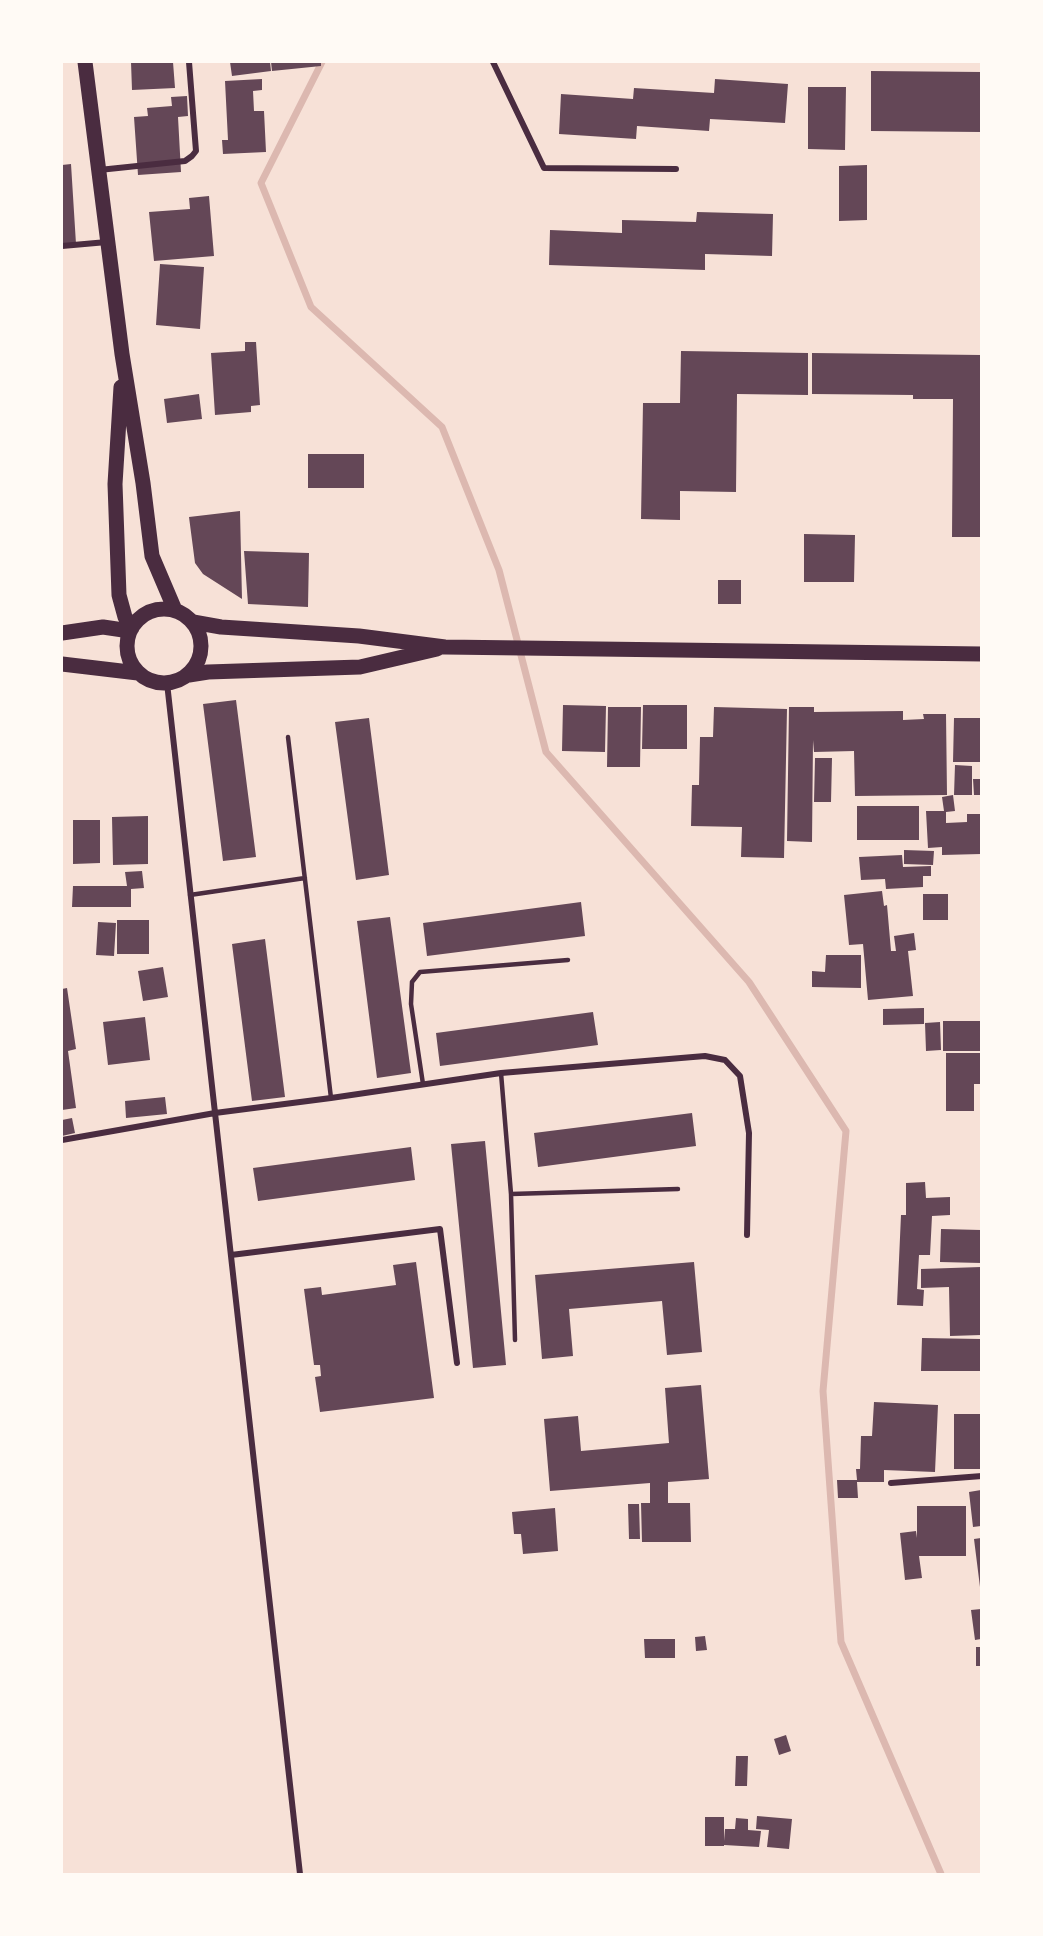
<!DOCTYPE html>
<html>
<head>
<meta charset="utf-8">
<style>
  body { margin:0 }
  #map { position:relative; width:1043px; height:1936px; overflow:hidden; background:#f7e1d7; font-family:"Exo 2",sans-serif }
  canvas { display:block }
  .frame { position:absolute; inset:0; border:63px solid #fffaf5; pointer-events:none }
</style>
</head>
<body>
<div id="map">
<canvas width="1043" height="1936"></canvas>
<div class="frame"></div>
</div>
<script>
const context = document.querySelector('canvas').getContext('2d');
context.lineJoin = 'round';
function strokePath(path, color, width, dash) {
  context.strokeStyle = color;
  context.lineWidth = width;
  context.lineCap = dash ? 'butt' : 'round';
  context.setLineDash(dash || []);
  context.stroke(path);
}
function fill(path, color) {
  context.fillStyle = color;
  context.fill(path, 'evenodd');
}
strokePath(new Path2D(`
  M322,62L261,183L311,307L442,427L499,570L546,752L749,982L846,1131L823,1391L841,1642L941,1874`), '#dcb8b0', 7);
fill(new Path2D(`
  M131,62H173L175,88L132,90Z
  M230,62H270L271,71L232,76Z
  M271,62H321V66L272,71Z
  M871,71L981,72V132L871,131Z
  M262,79V90L253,91L254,111H264L266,152L223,154L222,140H228L225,81Z
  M715,79L788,84L785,123L710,119L709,131L637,126L636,139L559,134L561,94L633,99L634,88L714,93Z
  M808,87H846L845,150L808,149Z
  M187,96L188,116L178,117L181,172L138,175L134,117L148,116L147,108L172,106L171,97Z
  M71,164L76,244L62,245V165Z
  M867,165V220L839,221V166Z
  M209,196L214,256L154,261L149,212L190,209L189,198Z
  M697,212L773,214L772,256L705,254V270L549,265L550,230L622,233V220L696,222Z
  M160,264L204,267L200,329L156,325Z
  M245,342H256L260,405L251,406V412L215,415L211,353L245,351Z
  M681,351L808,353V395L737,394L736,492L680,491V520L641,519L643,403H680Z
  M812,353L981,355V537H952L953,399H913V395L812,394Z
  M199,394L202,419L167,423L164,399Z
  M308,454H364V488H308Z
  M240,511L242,599L203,574L195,563L189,517Z
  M804,534L855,535L854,582H804Z
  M244,551L309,553L308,607L248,604Z
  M718,580H741V604H718Z
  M236,700L256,857L223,861L203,704Z
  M563,705L606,706L605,752L562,751Z
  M643,705H687V749H642Z
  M608,707H641L640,767H607Z
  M714,707L787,709L784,858L741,857L742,827L691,826L692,785H699L700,737H713Z
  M789,707H814V712L903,711V720L924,719L923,714H946L947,795L855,796L854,751L814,752L813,740L812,842L787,841Z
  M369,718L389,875L356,880L335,722Z
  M954,718H981V762H953Z
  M815,758H832L831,802H814Z
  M955,765L972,766V795H954Z
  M973,779H981V795H974Z
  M953,795L955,811L946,812V823L967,822V814H981V854L942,855V847L928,848L926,811H944L942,797Z
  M857,806H919V840H857Z
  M148,816V864L113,865L112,817Z
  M73,820H100V863L73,864Z
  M904,850L934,851L933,865L904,864Z
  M902,855L903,867L931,866V876H923V887L886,889L885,879L861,880L859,857Z
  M142,871L144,888L131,889V907H72L73,886H127L125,872Z
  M882,891L884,906L887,905L891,951H896L894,936L914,933L916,950L908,951L913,996L868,1000L863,944L849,945L844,895Z
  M923,894H948V920H923Z
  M581,902L585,936L427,956L423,923Z
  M390,917L411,1073L377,1078L357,921Z
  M117,920H149V954H117Z
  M98,922L116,923L114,956L96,955Z
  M265,939L285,1097L252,1101L232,944Z
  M826,955H861V988L812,987V971L825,972Z
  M163,967L168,997L143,1001L138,971Z
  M67,988L76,1049L68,1051L76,1108L62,1110V989Z
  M924,1008V1024L883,1025V1009Z
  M593,1012L598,1045L440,1066L436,1033Z
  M145,1017L150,1060L108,1065L103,1022Z
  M943,1021H981V1051H943Z
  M940,1022L941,1050L926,1051L925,1023Z
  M946,1053H981V1084H974V1111H946Z
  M165,1097L167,1114L126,1118L125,1101Z
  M692,1113L696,1146L538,1167L534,1133Z
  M72,1118L75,1133L62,1136V1120Z
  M485,1141L506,1365L473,1368L451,1144Z
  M411,1147L415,1180L258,1201L253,1168Z
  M925,1182L926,1198L950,1197V1215L932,1216L930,1255H919L917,1289L924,1290L923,1306L897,1305L901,1215H906V1183Z
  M941,1229L981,1230V1263L940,1262Z
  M416,1262L434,1398L320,1412L315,1377L321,1376L320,1365H314L304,1289L321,1287L322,1295L396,1285L393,1265Z
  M694,1262L702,1352L667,1355L662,1301L569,1309L573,1356L542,1359L535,1275Z
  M981,1267V1335L950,1336L949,1287L921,1288V1269Z
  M922,1338L981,1339V1371H921Z
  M701,1385L709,1479L668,1482V1503H690L691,1542H642L641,1503H650V1483L550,1491L544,1419L578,1416L581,1451L669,1443L665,1388Z
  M874,1402L938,1405L935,1472L884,1470V1482H857L858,1498H838L837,1480H857L856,1469H860L861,1436H872Z
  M954,1414H981V1469H954Z
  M981,1490V1526L973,1527L969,1492Z
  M628,1504H639L640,1539H629Z
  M917,1506H966V1556H919L922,1578L905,1580L900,1533L916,1531L917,1538Z
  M555,1508L558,1551L523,1554L521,1534H514L512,1512Z
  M981,1538V1586L980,1587L974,1539Z
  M981,1609V1639L975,1640L971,1610Z
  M705,1636L707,1650L696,1651L695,1637Z
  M644,1639H675V1658H645Z
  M976,1647H981V1666H976Z
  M786,1735L791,1751L779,1755L774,1739Z
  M736,1756H748L747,1786H735Z
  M757,1816L792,1819L789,1849L767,1847L769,1830L756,1829Z
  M705,1817H724V1841L725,1829H735L736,1818L748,1819V1830L761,1831L759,1847L724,1845V1846H705Z`), '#644757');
strokePath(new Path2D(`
  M288,737L331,1098
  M190,895L305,878
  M501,1073L511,1194L678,1189
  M423,1084L411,1004L412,982L420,972L568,960
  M511,1194L515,1340`), '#4a2c40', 4.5);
strokePath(new Path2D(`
  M493,62L544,168L676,169
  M99,170L185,161L192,156L196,151L189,62
  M62,246L107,242
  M167,683L300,1874
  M62,1140L215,1113L331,1098L501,1073L705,1056L725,1060L740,1076L749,1133L747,1235
  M231,1255L440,1229L457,1363
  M891,1483L982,1476`), '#4a2c40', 6);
strokePath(new Path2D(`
  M85,62L122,354L143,483L152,556L175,610
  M121,387L115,484L119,595L125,617L132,628
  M127 646a37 37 0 1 1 74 0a37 37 0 1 1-74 0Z
  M193,622L221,627L359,636L445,647L982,654
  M62,633L103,627L130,631
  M62,664L138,673
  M189,675L208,672L360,667L437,649`), '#4a2c40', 15);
</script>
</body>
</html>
